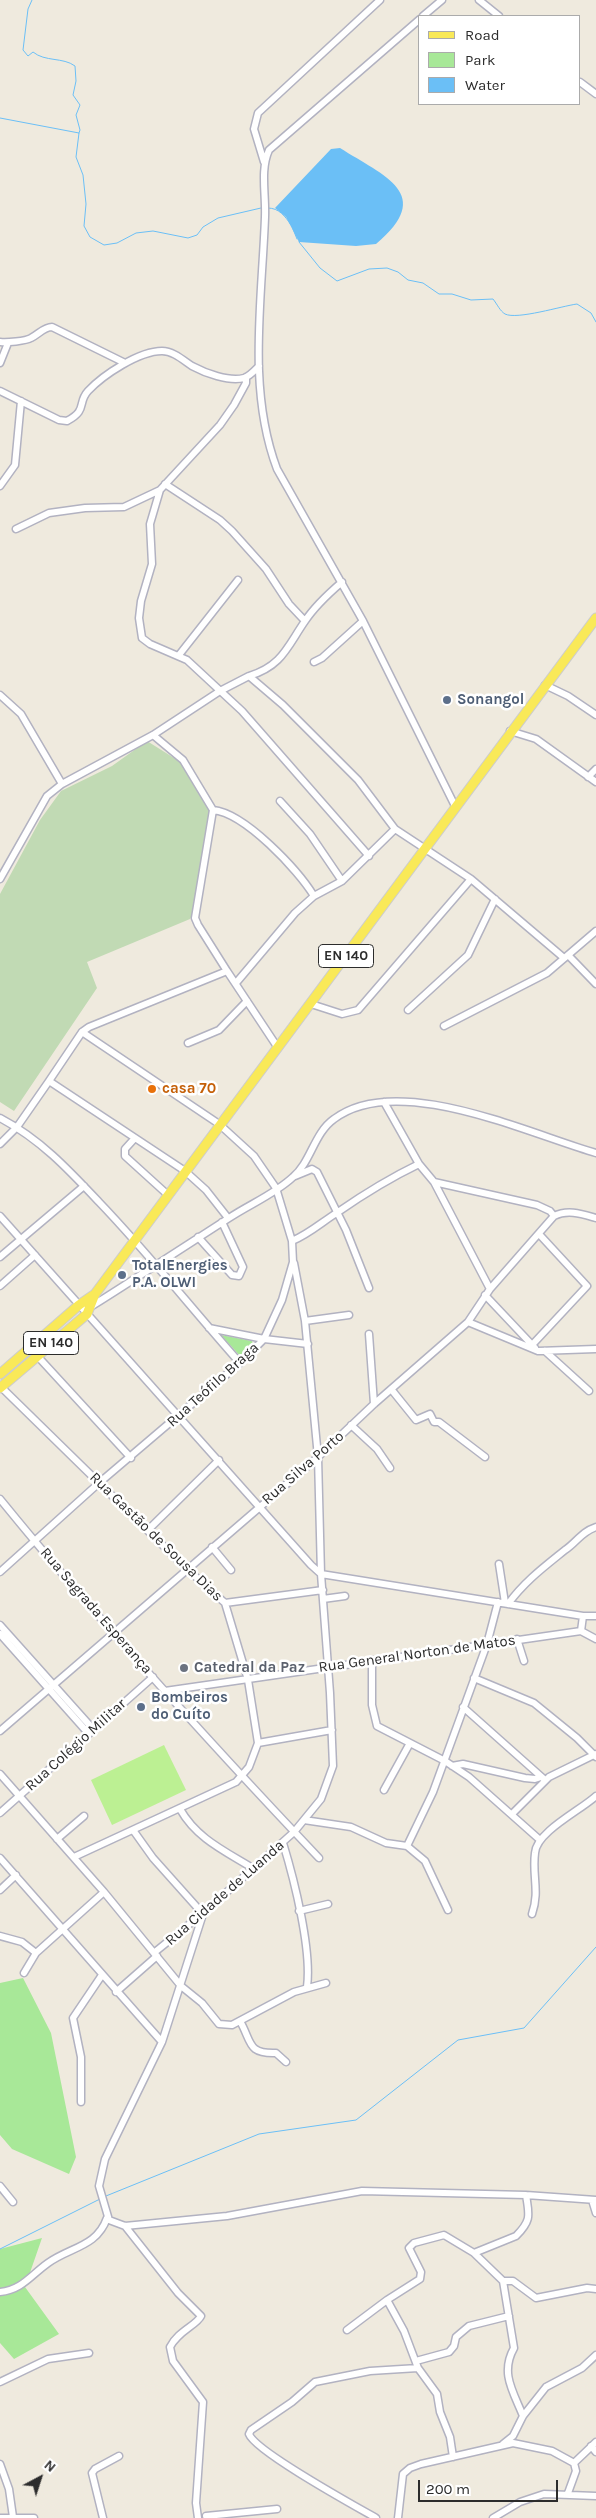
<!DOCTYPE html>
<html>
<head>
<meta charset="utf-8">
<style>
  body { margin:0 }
  #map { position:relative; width:596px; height:2518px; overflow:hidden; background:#efeade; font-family:Karla,sans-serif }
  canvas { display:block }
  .legend { position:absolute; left:418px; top:15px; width:162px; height:90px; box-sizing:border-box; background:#fff; border:1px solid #ababab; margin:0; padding:6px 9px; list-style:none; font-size:15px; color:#2c2c2c }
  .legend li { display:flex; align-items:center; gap:10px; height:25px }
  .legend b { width:25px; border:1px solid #ababab }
  .north { position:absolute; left:15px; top:2453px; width:50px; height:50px; -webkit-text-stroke:4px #fff; paint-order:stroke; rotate:40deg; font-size:14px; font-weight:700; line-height:20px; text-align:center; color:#2c2c2c }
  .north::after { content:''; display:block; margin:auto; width:18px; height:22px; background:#2c2c2c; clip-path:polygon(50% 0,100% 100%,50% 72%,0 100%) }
  .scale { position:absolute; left:418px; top:2480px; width:140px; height:22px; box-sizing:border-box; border:2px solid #2c2c2c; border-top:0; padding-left:6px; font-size:15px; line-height:18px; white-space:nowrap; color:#2c2c2c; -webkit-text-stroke:4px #fff; paint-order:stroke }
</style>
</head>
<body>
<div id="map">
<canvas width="596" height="2518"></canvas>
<ul class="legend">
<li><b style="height:6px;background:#f9e958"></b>Road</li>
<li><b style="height:14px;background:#a8e898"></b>Park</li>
<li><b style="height:14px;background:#6bbff6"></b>Water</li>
</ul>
<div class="north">N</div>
<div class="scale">200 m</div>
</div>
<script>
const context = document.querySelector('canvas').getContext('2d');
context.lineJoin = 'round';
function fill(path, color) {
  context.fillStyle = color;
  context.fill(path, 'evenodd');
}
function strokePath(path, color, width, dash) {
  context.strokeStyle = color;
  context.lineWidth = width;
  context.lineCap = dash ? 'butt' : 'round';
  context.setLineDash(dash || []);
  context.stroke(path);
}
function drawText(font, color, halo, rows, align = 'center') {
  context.font = font + ' Karla,sans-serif';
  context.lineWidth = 5;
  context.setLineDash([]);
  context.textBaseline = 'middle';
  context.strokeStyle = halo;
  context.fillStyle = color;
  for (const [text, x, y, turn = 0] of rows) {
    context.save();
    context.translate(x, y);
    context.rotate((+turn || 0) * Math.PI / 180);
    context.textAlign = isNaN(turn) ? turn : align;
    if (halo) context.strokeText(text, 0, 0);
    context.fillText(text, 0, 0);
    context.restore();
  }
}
fill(new Path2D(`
  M221,1335L252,1341L253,1344L241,1357Z
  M23,1978L51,2033L76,2157L69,2174L12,2149L0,2135V1983Z
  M42,2238L25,2287L59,2334L14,2359L0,2343V2249Z`), '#a8e898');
fill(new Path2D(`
  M147,741L182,763L210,812L194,912L190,919L87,962L97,988L14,1111L0,1102V894L40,820L61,791L112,766Z`), '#c1dab4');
fill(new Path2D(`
  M164,1745L186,1790L112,1825L91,1780Z`), '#bcf093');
fill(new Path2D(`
  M340,148C384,176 436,194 376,244L356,246L299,242L286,217L275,208L331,149Z`), '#6bbff6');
strokePath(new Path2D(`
  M32,0L28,9L23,50L28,56L33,52C45,62 63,57 75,66L76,81L73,95L80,105L76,115L80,130L79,133
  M0,118L79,133L76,157L83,175L86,204L84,226L90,237L104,245L117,243L136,233L153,231L188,238L197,235L203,227L218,218L261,208
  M268,208C279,208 285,216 291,225
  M293,229L297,239
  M299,242L320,268L337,281L369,269L387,268L398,272L408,280L423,283L439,294H452L471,300L493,299C497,304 500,311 505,314C517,320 562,306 577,304L591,313L596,322
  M106,2196L259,2134L356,2120L458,2040L524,2028L596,1947
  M0,2249L100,2199`), '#6bbff6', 1);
const minor = new Path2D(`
  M479,0L499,16
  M423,16L442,0
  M420,19L269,150C260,170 266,194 265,217C262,301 247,389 277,469L363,621L455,806
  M580,82L596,94
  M264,162L254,129L258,113L380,0
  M0,342C6,343 26,341 31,338C39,334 44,327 52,327L125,363
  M0,363L8,343
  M0,391L59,420L67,421C88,410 77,403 88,391C103,375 139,351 162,351C173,351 183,360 192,366C205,373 229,382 244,378C250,376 255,370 259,366
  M165,484L220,520L232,531L266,569L289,604L305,621
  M0,486L15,465L21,401
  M160,490L150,524L152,564L141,601L139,618L142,638L150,644L187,660L242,711L369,856
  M16,529L49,513L85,508L124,507L160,490L220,425L234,405L246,383V377
  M179,655L238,580
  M314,662L322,658L363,621
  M249,676C282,666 287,647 305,621C315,606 328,594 342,582
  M545,685L568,696L596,715
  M0,695L21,714L62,784
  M510,731L536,739L596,782
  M153,735L183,760L213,810L195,918L198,925L227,971
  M588,777L596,769
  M280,801L310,834L342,881
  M213,810C245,813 298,870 314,896
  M0,879L47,796L62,784L153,735L220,691L249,676L283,705L358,780L395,829L471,879L564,958
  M568,955L596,984
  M236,983L295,913L314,896L342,881L395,829
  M311,1004L342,1014L358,1010L471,879
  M408,1010L468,955L495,899
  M444,1026L547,973L596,931
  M82,1032L89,1027L227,971L278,1048
  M188,1043L219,1030L247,1001
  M384,1102L419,1164L434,1182
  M0,1118C40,1139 68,1169 99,1202C148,1253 192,1309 240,1363
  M135,1138L125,1149V1156L168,1195
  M0,1144L17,1127L49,1081
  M295,1176L312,1169L317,1172L346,1230L369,1288
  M0,1216L311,1565L321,1574L583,1616H596
  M198,1237L232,1275L239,1276L243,1267L222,1222
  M292,1241C309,1234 322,1222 338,1212C364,1194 390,1178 419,1164
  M0,1257L84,1186
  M0,1286L35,1255
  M490,1289L434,1182L537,1205L550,1211L554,1216
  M485,1295L535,1348
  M92,1306C138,1277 184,1247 229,1218C250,1204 275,1194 293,1177C311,1162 314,1133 334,1119C397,1071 529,1134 596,1153
  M305,1321L349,1315
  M468,1322L538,1351L596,1349
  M209,1328L264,1339L308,1344
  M369,1334L374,1404
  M532,1345L587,1286L539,1234
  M30,1348L131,1458
  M545,1351L589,1391
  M0,1386L187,1569L225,1603L248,1680L258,1743L249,1767L236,1782L74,1857
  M391,1389L416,1420L430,1414L434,1422H439L485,1457
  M351,1425L377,1449L390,1468
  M0,1499C101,1623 209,1742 319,1858
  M148,1530L219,1460
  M212,1547L231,1570
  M499,1564L505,1603
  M0,1572L99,1483L240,1363L264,1339L282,1300L293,1262L292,1241L276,1188L254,1156L219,1124L82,1032L49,1081L185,1171L206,1190L228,1218
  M323,1599L345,1596
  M225,1603L323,1590
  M508,1604C525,1581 544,1567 565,1550C577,1542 581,1532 596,1527
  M0,1625L93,1729
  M581,1631L596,1639
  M581,1631L583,1616
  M0,1634L88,1733
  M517,1639L524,1661
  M372,1660V1705L377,1726L445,1761L469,1777L540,1840
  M474,1678L534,1703L577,1738L596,1757
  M165,1691L581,1631
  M463,1707L545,1780
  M0,1731L318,1457L374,1404L468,1322L490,1289L554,1216C568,1209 582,1214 596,1218
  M258,1743L332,1730
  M452,1766L463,1764L525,1778L535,1779L541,1777
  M0,1774L104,1892L181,1986L202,2003L219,2024L232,2025L294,1992L326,1983
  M384,1790L410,1743
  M180,1809C197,1839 225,1851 254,1869
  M0,1813L153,1677
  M512,1814L549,1777L596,1754
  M304,1820L351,1827L386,1843L407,1846L425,1861L448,1910
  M133,1830L153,1858L203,1914L162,2042L105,2159L99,2186L109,2220L125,2226L227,2216L362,2191L526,2195L596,2200
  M57,1839L84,1816
  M283,1843C294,1879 312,1950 307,1987
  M407,1846L433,1792L487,1644L498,1602
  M0,1858L162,2042
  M0,1890L16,1875
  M299,1911L328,1904
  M532,1914C540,1891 532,1876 535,1853C536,1832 581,1810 596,1796
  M0,1936L22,1942L36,1953
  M155,1952L202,1914L294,1832L321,1799L333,1766L330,1693L321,1574L318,1457L305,1321L294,1263
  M24,1973L36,1953L104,1892
  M116,1992L157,1956
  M240,2021C252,2042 247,2054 276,2053L286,2062
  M81,2102V2057L73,2018L102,1975
  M0,2186L13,2202
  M592,2200L596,2213
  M125,2226L178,2293L201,2316C197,2325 178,2331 170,2347L173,2361L203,2402L196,2503L198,2518
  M474,2253L516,2236C532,2220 529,2215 526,2195
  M503,2281H513L536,2298L587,2288L596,2289
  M0,2292C22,2290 31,2275 48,2263C70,2247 97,2247 107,2218
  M387,2300L420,2279L421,2272L409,2248L414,2243L444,2235L474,2253L503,2281L514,2348C500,2373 513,2391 523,2416
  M347,2330L387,2300L404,2331L418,2368L437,2394L440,2412L450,2437L453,2457
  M416,2361L449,2352L454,2346L456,2337L469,2326L509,2316
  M0,2382L48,2359L89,2353
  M503,2444L513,2436L523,2416L546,2387L582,2368L596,2355
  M591,2446L596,2452
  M574,2463L596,2442
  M0,2464L9,2489L13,2517
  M568,2493L576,2471L574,2463
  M206,2516L277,2509
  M1,2518H34
  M103,2518L92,2473L95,2469L119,2456
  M376,2518C355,2506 255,2451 249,2434L251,2430L292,2402L315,2382L370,2371L418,2368
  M398,2518L403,2474L410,2468L421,2464L513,2443L552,2451L574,2463
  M493,2518L520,2502L544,2494L596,2496`);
const major = new Path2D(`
  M0,1374L79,1305L95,1294
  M0,1388L87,1314L95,1294L596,618`);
strokePath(minor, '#b2b2c1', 9);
strokePath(major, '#ccc', 11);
strokePath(minor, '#fff', 6);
strokePath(major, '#f9e958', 9);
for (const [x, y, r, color] of [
  [447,700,5,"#5c6f8a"],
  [152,1089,5,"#e8710a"],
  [122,1275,5,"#5c6f8a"],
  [184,1668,5,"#6b7280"],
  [141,1707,5,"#5c6f8a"]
]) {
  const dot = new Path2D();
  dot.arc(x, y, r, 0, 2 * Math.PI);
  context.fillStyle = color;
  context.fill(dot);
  strokePath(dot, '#fff', 2);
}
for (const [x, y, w] of [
  [346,956,55],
  [51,1343,55]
]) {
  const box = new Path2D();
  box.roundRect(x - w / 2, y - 11.5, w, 23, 4);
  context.fillStyle = '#fff';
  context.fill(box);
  strokePath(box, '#2c2c2c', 1);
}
drawText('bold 14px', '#2c2c2c', null, [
  ["EN 140",346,956],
  ["EN 140",51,1343]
]);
drawText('bold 15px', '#4e5e75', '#fff', [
  ["Sonangol",457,700],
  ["TotalEnergies",132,1266],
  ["P.A. OLWI",132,1283],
  ["Bombeiros",151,1698],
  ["do Cuíto",151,1715]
], 'left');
drawText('bold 15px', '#c56008', '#fff', [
  ["casa 70",162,1089]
], 'left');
drawText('15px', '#2c2c2c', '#fff', [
  ["Rua Teófilo Braga",213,1385,-42],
  ["Rua Silva Porto",303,1468,-41],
  ["Rua Gastão de Sousa Dias",156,1537,44],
  ["Rua Sagrada Esperança",96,1611,49],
  ["Rua General Norton de Matos",417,1654,-8],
  ["Rua Colégio Militar",76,1745,-42],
  ["Rua Cidade de Luanda",225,1893,-41]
]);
drawText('bold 15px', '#5b616d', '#fff', [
  ["Catedral da Paz",194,1668]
], 'left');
</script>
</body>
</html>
